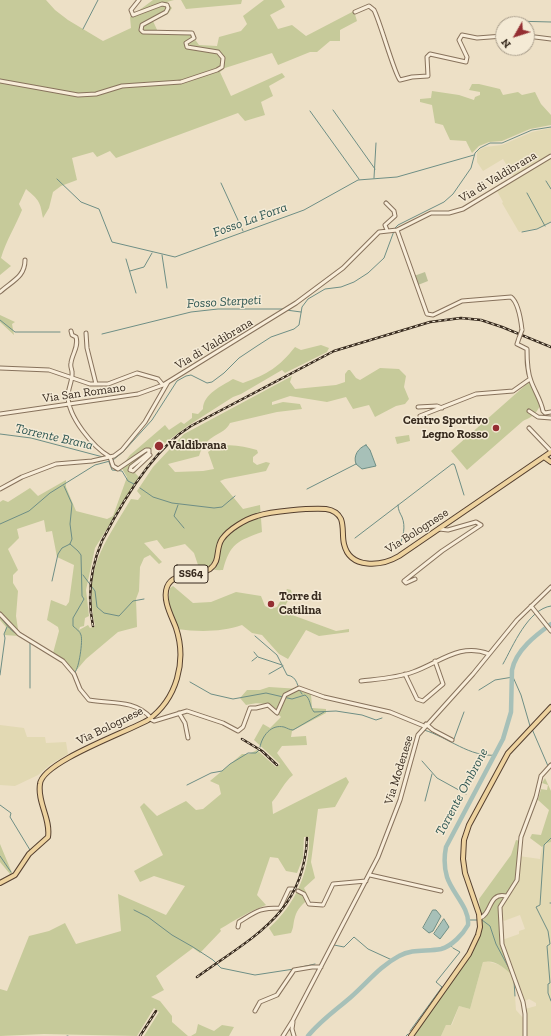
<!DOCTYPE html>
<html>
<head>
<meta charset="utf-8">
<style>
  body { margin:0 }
  #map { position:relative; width:551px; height:1036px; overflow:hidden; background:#ede0c6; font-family:"Zilla Slab",serif }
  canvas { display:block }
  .north { position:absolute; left:495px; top:16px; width:40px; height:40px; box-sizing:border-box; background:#f4ead5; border:1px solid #a99e8c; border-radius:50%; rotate:231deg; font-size:11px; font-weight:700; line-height:16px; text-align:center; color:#382b1f }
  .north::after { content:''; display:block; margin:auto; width:14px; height:18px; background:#942e32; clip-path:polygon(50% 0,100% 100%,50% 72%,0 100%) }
</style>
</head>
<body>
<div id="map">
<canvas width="551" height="1036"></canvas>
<div class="north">N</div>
</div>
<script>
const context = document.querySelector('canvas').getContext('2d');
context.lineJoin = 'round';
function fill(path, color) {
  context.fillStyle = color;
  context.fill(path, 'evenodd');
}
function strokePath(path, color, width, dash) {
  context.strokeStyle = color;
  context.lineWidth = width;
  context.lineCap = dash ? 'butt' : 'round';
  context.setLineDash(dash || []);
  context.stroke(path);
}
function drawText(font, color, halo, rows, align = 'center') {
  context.font = font + ' "Zilla Slab",serif';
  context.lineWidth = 3;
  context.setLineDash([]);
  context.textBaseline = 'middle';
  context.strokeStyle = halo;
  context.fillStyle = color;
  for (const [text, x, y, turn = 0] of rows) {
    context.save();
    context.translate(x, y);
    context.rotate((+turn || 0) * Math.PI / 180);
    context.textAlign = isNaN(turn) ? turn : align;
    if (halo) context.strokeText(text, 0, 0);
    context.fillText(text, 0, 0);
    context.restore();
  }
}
fill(new Path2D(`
  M551,128V154L514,177L503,159L483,171L477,162V151L485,147L502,145L532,132Z
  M551,158V221L543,227L519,232L502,203L503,202L497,191Z
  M0,725L24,728L27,737H45L46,743L66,742L68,754L51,764L38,775L15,786L0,785Z
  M546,842H551V1036H525V1009L536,1006V1003L529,999L525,1001L521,995L502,940L519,934V931L525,929L520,915L504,921L500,915L502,902L519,856L540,859L542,847Z
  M486,961L504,966L512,975L514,982L516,1010L524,1019V1036H441L446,1025H452L459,1006L470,1009L483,962Z`), '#e2d9b3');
fill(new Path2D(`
  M0,0H46L55,10L68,20L103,41L131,28L130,17L153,0H174L167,2L172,8L168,14L153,21L158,32L191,34L199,45L217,46L219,37L241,31L247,24L243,16L264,0H281L285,7L270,15L278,29L292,25L306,36L354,11L357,21L340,30V41H330L317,52H310L278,65L272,53L225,68L220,72L231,96L282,73L285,77L269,86L273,96L261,102L265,115L245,121L238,113L116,158L110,151L97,157L93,152L72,158L77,180L61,186L53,192L49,208L43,218C40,202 40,201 26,189L19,204L22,210C15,227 6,241 1,258L11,266L0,275Z
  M181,0H242L241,4L186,9Z
  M472,84H479L500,89L503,95L518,92L522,95L535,92L541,104L551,115V125L530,129L502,141L489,142L479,146L472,153L466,141L450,140L443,125L435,123L432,105L420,102V99L431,98L432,91L459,95L474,100L475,97L480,95V92L469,90Z
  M0,315L15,322L12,324L14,335L0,322Z
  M321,345L329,348L327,352L285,373L282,370L241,394L233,397L186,427L165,443L159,439C150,449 144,462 135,473L139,477L95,548L86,590L89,616L85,618L84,626L80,627L79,630L88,625L90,628L95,626C83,569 103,546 131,499L138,500L141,496L137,491L153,467L184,434L292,376L290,382L295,389L336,385L345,382V374L348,370H350L356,378L360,380L380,368L399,369L406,376L404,387L409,399L405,404L396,406L375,417L369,405L353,409L346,397L327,402L290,396L272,402V405L283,402L300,404L302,409L277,412L230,423C223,437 207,432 199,456L168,464L175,472L203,471L214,469L208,452C223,441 241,446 257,450L258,453L253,457V462L257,465L266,462L270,463L266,471L225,479L220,481L243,509L260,505L262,532C238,541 230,543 223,570C209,571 209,566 198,565L194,553L185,544L164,549L157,540L144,543L162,562L159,564L150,555L144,558L140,567L139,591L136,599L137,627L118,632L86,659L74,673L63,659L53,653L59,631L58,627L47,620L51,600L66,606L69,602L74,565L57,557L52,531L46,532L44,520L17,529L19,538L8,549L18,570L13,575V583L18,591L16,616L19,636L4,635L6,627L0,620V502L3,500L8,502L30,488L38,496L66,480V487L76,511L107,519L113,516L127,477L121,467L130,455L165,425L169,430L181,422L184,424L192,418V413L198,414L203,409C203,394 222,386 233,379L243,383C268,374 279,367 295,347L301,350Z
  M529,382L541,404C535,415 534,416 523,421L467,470L451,451Z
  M409,435L410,441L397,444L395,437Z
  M173,586L193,603L211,602L236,592L261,596L265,606L271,609L277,607L287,589L291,590L292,594L285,606L284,612L336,631L349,629V632L319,636L306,630L288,659L279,654L262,635L252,633L242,625C222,632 199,632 177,629L168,605L170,588Z
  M269,687L300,689L311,694L312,708L326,709V713L292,731L291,737L306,736L307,745L282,746L277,753L293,775C284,782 280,793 272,802L273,814L346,777L349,782L335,807L318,809L311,862L315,878L304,888L309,898C303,904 297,909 295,917C293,923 294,927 291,933L274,936L269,928C295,905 310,872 309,837H304L303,858L297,873L286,871L278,858L270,857L257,895L266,905C250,911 235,920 220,929L221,931L200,953L193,948L156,976L164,990L151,997L160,1001L172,1016V1022L188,1036H144L159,1012L154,1008L137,1036L44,1034L0,1036V989L7,991L29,936L49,931L65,923L76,944L121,931L118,894L166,915L185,886L154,876L140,882L134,871L163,855L140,807L144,803L157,816L186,801L196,810L203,809L221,794L219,785L210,781L242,754H249L257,750L276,767L280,764L254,740L263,724L270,728L281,717C268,704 265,701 246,705L240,698L247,690H260Z
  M545,778L551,791V842L546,843L542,847L530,838L532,834L541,835L549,810L538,800L541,789L547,790L548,785L542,783Z
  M516,840L520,841L517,879L500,908L502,940L512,975C505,968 495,959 483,962L470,1009L459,1006L451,1025H446L441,1036H413L475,948L482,925L479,899L511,855Z
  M0,844L12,873L10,874L0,862Z
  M198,1024L214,1031L222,1025L234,1027L229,1036H191L196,1033Z`), '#c6ca9a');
fill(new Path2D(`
  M425,272L428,281L418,285L414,276Z`), '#bcc098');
const water = new Path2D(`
  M366,445L370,450L376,466L362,469L356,464C353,456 358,448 366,445Z
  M433,910H436L441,916L433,931L429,933L423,928Z
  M444,919L449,927L440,939L434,934Z`);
fill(water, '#a7c0b8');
strokePath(water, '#6e8e85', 1);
strokePath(new Path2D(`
  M512,21L551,22
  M83,29L98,0
  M333,110L375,169
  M310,111L359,179
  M374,178L376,143
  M57,179L81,202L99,209L112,242L175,257L304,210L358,180L397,177L474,155
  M546,181L551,189
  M221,183L243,231
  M527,193L545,226
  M395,228L398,225L444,202L453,194L471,168L475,153L480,148L490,143H502L532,130L551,127
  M522,232L537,229L551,222
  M162,255L167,288
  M126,259L136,293
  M130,271L144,267L152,253
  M286,310L301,312
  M0,320L15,332H60
  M102,334L191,312L218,309H283
  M0,434L31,438L103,457
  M113,460L123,452L152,420L177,381L186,376L191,375L207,383L212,382L224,373L239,358L257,346L271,337L294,329L299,325L302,307L308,299L325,289L341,287L354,282L368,273L384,258L394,231
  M109,462L112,470L122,471L128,481L134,484
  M140,488L153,497L172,503L214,508L222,507L235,496
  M307,489L356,464
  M178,505L174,516L184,528
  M398,505C398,510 400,513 402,517C406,527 403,536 400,545
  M0,524L29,511L50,493L95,465L110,461
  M355,538L452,464H454L455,466L464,495
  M70,544L78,551L81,555L82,596L84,599L73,618V626C76,629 80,631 81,635C83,641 79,668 75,672L77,677
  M83,575L95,591L97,607L104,613L119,616L133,601L144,599
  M52,581L58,554L62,548L70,544L72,539L70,524L72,504L64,486
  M0,617C7,624 8,629 17,634
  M255,636L277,655L287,675C299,677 296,687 302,694
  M30,643V688
  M254,652L258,657L282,665
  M252,661L257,657
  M503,664C513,646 528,609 551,606
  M269,674L283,666
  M0,675L5,638L4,634L7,627
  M190,682L211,694L233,699L266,693L292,699L305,695C311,699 309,706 314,712L336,711L362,715L376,720L382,718
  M479,690L495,680L513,677L521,695L530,726
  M532,729L548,766
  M424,730C448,737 470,758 496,755
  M454,739L464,712
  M260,747C262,736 271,724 284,727C287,728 290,730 293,730L324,712
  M422,761L437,778L466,794
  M187,785L211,773L222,771L230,764L248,753H256L259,750
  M425,801L432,774
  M0,805L11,813L10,817L30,850
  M551,838L544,845L540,905L536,907L548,931L550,944L547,946L550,983L548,984V993L551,1001
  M0,856L11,872
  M550,903H551
  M134,910L148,917L172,935L193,947L213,960L221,968L255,975L294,969
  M469,920H477
  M482,920L490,926L496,944L512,974
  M450,944L452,947
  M334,945L344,947L354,937L368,949L392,960
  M297,968L315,964
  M514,981L515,996
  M410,1031L442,987L436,982L460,952L453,948
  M67,1036H68
  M406,1036L408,1034`), '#6e8e85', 1);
strokePath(new Path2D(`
  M308,1036C320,1021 336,1010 351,997C367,983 380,966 399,956C413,948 427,952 441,949C452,946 463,934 468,925C470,908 452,893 447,877C444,867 444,857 446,847L503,739L511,712L512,670C516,650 536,635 551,624`), '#a7c0b8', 4.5);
const minor = new Path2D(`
  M355,12L369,6L374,10C380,21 395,76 400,80L412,77L428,76L427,57L430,54L466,62L467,57L459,40L462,35L477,38L503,36
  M527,36L551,39
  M0,81L78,95L96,94L122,86L181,82L217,70L222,67L223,58L218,52L187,47L186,43L194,38L192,33L143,32L141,30L142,25L166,12L168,8L167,5L162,4L133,15L131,10L139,0
  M386,203L394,211L395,216L385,225L387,230
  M397,230L427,314L433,315L462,301L511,297C519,303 521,321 522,330
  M0,292C12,281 25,277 25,260
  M71,331L72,335L76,337C79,347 72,354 71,363C70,367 72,369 72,372C73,380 68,388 68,396C68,417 93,447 110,457
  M86,333L87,348L96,384
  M519,338L517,344L527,349C527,360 527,371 531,381C535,392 541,400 543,411L545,413L551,412
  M0,368L49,370L90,384H108L137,373L158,379L163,385
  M418,407L437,406L442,408
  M529,411L538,417L551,418
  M0,414L138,394L163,385L296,303L343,268L379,232L397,230L431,213H449L463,209L551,156
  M420,416L476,394L513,391L530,379
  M529,428L551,451
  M110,457L113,466L118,469L146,450H149V453L131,467L130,470L133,471L150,455
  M0,489L22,477L56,464L92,461L114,456L122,450L145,422L168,382
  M415,579L406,583L404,581L442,551L481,525L476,522L448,530L439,529
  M531,606L551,631
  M0,614L19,634L63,661L74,674L80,689L89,700C110,704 134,699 151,718
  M405,674L417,699L423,701L443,684L435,661
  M361,681C378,679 397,678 413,672C439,663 460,642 489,654
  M179,713L185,723L188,738
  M150,719L154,721L187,711L223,723L238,731L243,727L250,708H256L268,705L277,713L285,695L299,688L324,697L390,712L424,726
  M426,724L433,730L452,740
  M370,875L441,891
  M298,891L304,894L309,904L323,905L333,884L366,881
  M480,918C492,914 488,892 506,896
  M238,927L239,922C257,911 259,908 280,908L289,889H293
  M255,1011L260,1002L277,995L294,970L312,967H321
  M293,1022L292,1029L294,1036
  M283,1036L293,1020L378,857L400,800L418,735L473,674L517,620L551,587
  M525,1036V1014L523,1002L502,944L500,907L517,880L521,837L536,797L541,776L551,765`);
const major = new Path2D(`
  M544,457L551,462
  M0,883L15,875L29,854L48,837C51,819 37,802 40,784C42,762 127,732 148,720C177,699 187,661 176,628C172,617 162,600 167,587C173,571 197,577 210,569C221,561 215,549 222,539C229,529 246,519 257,516C272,511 310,508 326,509C333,510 338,513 341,519C344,527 342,536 344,544C350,570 382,566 399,556L551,452
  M411,1036L469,954L478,935L480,927L479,914L465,873L463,859L464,840L469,825L508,753L551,707`);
strokePath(minor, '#87725c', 5);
strokePath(major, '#554030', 6);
strokePath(minor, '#f8edd9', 3);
strokePath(major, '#eed39f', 4);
const rail = new Path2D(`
  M93,626C87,596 90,569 102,541C122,502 153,449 191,426L334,351L430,322L461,318L481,320L502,327L551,347
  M242,739L262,751L277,765
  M197,977C252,937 304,914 307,838
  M140,1036L156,1011`);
strokePath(rail, '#382b1f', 2.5);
strokePath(rail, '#f4ead5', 1, [3]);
const minorBridge = new Path2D(`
  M519,338L522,330`);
strokePath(minorBridge, '#87725c', 5, []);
strokePath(minorBridge, '#f8edd9', 3);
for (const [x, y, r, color] of [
  [496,428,4,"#942e32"],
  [159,446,5,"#942e32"],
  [271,604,4,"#942e32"]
]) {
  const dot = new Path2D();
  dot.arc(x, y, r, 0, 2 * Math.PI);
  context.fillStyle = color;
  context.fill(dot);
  strokePath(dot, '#f4ead5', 1.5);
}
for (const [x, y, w] of [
  [191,574,34]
]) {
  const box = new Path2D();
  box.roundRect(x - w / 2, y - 9, w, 18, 3);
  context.fillStyle = '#f4ead5';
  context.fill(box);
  strokePath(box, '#382b1f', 1);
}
drawText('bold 11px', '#382b1f', null, [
  ["SS64",191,574]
]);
drawText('12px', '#382b1f', '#f4ead5', [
  ["Via di Valdibrana",498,177,-31],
  ["Via di Valdibrana",214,344,-31],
  ["Via San Romano",84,393,-8],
  ["Via Bolognese",417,531,-33],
  ["Via Bolognese",110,726,-26],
  ["Via Modenese",399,770,-73]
]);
drawText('bold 12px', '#382b1f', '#f4ead5', [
  ["Centro Sportivo",488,421,"right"],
  ["Legno Rosso",488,435,"right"],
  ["Valdibrana",168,446],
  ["Torre di",279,597],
  ["Catilina",279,611]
], 'left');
drawText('italic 13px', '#2f5753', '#f4ead5', [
  ["Fosso La Forra",250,220,-20],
  ["Fosso Sterpeti",224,302,-3],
  ["Torrente Brana",54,437,13],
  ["Torrente Ombrone",462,792,-62]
]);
</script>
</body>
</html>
